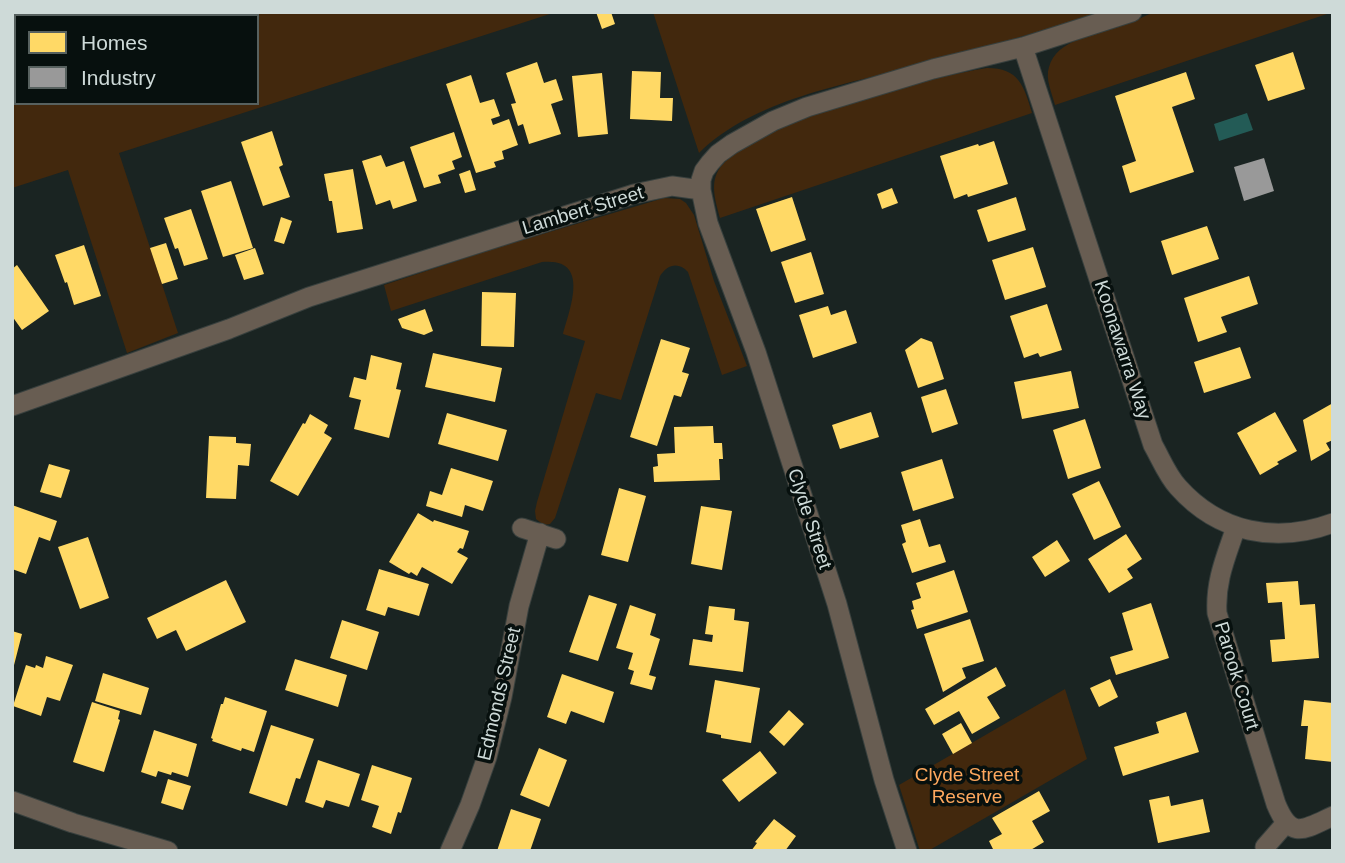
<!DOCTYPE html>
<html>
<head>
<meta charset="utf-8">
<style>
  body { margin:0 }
  #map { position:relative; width:1345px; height:863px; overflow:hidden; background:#1a2422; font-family:Arial,sans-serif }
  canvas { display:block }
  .frame { position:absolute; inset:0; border:14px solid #cedad8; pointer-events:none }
  .legend { position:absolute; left:14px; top:14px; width:245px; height:91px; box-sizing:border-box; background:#07100e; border:2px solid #57615f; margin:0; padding:9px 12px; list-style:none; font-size:21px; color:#cedad8 }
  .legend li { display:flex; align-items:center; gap:14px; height:35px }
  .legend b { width:35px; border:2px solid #57615f }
</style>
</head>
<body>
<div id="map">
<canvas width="1345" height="863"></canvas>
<div class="frame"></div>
<ul class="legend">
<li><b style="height:19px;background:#ffd966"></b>Homes</li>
<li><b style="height:19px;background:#999"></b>Industry</li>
</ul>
</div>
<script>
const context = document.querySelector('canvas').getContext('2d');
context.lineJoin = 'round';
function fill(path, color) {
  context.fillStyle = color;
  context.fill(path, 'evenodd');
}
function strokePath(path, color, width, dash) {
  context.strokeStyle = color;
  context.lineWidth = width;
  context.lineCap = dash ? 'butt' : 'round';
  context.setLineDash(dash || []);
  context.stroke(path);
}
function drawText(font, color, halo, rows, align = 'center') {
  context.font = font + ' Arial,sans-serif';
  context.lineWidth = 7;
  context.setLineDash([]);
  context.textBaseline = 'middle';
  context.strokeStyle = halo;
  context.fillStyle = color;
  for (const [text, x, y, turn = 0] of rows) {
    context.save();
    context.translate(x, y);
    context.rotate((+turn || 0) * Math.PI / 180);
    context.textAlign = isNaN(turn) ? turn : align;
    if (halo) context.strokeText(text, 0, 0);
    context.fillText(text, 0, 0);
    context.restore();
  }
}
fill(new Path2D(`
  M12,12H556L119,153L178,333L127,353L68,170L12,188ZM16,16H257V103H16Z
  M653,12H1101C1040,32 978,49 915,66C844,85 754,99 699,153Z
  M1154,12H1333L1055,105C1052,93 1045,79 1049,67C1057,39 1095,35 1118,27C1131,23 1142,17 1154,12Z
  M987,68C1019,68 1024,86 1032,113L720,218C716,203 710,185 718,171C746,123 931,77 987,68Z
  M664,198L680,199L686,203L694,215L714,281L747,366L722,375L688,272C678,261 667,265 660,276L621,400L596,393L555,518L550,524L544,525L536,519L535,511L537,502L585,341L563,334C570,308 591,257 542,262L391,311L384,285L502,246Z
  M1065,689L1087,759L928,851H920L899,785Z`), '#42280d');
fill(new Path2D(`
  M1247,113L1253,130L1219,141L1214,124Z`), '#235b56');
fill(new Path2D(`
  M596,12H611L615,24L602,29Z
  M1293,52L1305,89L1268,101L1255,65Z
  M537,62L544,83L556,79L563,100L551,104L561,134L529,144L523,124L518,126L511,104L516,103L506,73Z
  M632,71L661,72L660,98H673L672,121L630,119Z
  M1186,72L1195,99L1172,107L1194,172L1130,193L1122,166L1136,161L1115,96Z
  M602,73L608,134L578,137L572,76Z
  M471,75L480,103L494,99L500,116L491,119L493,125L509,119L518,145L502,151L504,159L494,162L496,167L476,173L446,84Z
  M272,131L283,165L279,167L290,197L263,206L241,142Z
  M454,132L462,157L452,161L455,169L438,175L441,183L424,188L410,147Z
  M994,141L1008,184L968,197L967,194L954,199L940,156L978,144L979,146Z
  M381,155L386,167L404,161L417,201L393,209L390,200L376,205L362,161Z
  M353,169L363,229L337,233L332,201H329L324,174Z
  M470,170L476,190L465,193L459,174Z
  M231,181L253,248L223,257L201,191Z
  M892,188L898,203L882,209L877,194Z
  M792,197L806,240L771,252L756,209Z
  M1016,197L1026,230L988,242L977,210Z
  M191,209L208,259L184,266L178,248L175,249L164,218Z
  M281,217L292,221L284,244L274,241Z
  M1207,226L1219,259L1172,275L1161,241Z
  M166,243L178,279L162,284L150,248Z
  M84,245L101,296L74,305L67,282L65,283L55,255Z
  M1033,247L1046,287L1005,300L992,260Z
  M255,248L264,274L244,280L235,255Z
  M811,252L824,294L795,303L781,262Z
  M17,265L49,311L22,330L12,316V269Z
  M1249,276L1258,304L1221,317L1227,332L1198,342L1184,298Z
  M482,292L516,293L514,347L481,346Z
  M1047,304L1062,350L1040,357L1038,353L1024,358L1010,316Z
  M828,306L831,315L846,310L857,343L813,358L799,315Z
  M425,309L433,331L424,335L402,328L398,319Z
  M921,338L932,342L944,379L918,388L905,350Z
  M661,339L690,348L682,372L689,374L681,397L674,395L657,446L630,437Z
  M1240,347L1251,378L1204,393L1194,362Z
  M433,353L502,368L495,402L425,387Z
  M371,355L402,363L396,389L401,390L389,438L354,429L361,400L349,397L354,377L366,380Z
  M1071,371L1079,408L1022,419L1014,382Z
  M946,389L958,424L932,433L921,397Z
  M1333,403V440L1326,443L1330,450L1311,461L1303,420Z
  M871,412L879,437L840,449L832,425Z
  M1275,412L1297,451L1277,462L1279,464L1260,475L1237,433Z
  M447,413L507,430L498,461L438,444Z
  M310,414L328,425L324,433L332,438L298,496L270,481L303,423L305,424Z
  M1085,419L1101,468L1068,479L1053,430Z
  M713,426L714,443H722L723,459H719L720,480L654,482L653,467L658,466L657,454L675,453L674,427Z
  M209,436L236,437V443L251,444L249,466L238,465L236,499L206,498Z
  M942,459L954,498L913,511L901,472Z
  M49,464L70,470L61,498L40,492Z
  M451,468L493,481L483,511L465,505L462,517L426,506L430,491L442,495Z
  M1099,481L1121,527L1094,540L1072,494Z
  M619,488L646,496L628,562L601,555Z
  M12,505L57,521L50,541L39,537L26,574L12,569Z
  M701,506L732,511L722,570L691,564Z
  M418,513L433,522L434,520L469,531L463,549L460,548L457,552L468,558L452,584L422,567L417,576L411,572L409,574L389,562Z
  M920,519L929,547L940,544L946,562L912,573L902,544L906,542L901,525Z
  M1126,534L1142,559L1127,569L1133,578L1109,593L1088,559Z
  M88,537L109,598L80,609L58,547Z
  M1057,540L1070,561L1045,577L1032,557Z
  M379,569L429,584L419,616L388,607L385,616L366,610Z
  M954,570L968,612L917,629L911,610L914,609L912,601L921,598L916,583Z
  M226,580L246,622L186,651L176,630L157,639L147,618Z
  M1298,581L1300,605L1315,604L1319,658L1272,662L1270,640L1285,639L1282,602L1268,603L1266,583Z
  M589,595L617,604L598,661L569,652Z
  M1151,603L1169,658L1116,675L1110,657L1133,650L1122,613Z
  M630,605L656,614L650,635L660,639L649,675L656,677L652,690L630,684L634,671L628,669L633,653L616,648Z
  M709,606L735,609L734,620L749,622L743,672L689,665L693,639L712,642L713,635L705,634Z
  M970,619L984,661L962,668L966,678L943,692L924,634Z
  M342,620L379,632L367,670L330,658Z
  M12,631L22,634L13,669H12Z
  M46,656L73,665L60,701L47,697L41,716L13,706L26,665L35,668L36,665L43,668Z
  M295,659L347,675L338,707L285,690Z
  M996,667L1006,686L987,697L1000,718L972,734L959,711L934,725L925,709Z
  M103,673L149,688L141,715L95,701Z
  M562,674L614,692L604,723L571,711L566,724L547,717Z
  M1110,679L1118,697L1099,707L1090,688Z
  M715,680L760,688L751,743L721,738V735L706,732Z
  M225,697L267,711L254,752L242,748L241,751L212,741L213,739L211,738L221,704H223Z
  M1304,700L1333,703V762L1305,759L1308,726H1301Z
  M92,702L120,711L118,719L120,720L104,772L73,762Z
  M789,710L804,724L784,746L769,732Z
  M1186,712L1199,752L1123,776L1114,747L1159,733L1156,722Z
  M961,723L972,743L953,754L942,734Z
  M271,725L314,739L300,779L296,778L287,806L249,793Z
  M154,730L197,744L188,777L172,772L171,775L158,771L156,777L141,772Z
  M539,748L567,760L549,807L520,795Z
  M760,751L777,773L739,802L722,780Z
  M318,760L360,774L349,807L326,800L323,808L305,802Z
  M372,765L412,778L401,813L398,812L391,834L372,827L379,806L361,800Z
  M168,779L191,786L183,810L161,803Z
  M1039,791L1050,811L1032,821L1044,842L1029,851H994L989,841L1002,834L992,818Z
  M1169,796L1171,806L1203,799L1210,832L1158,843L1149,800Z
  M511,809L541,819L530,851H497Z
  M774,819L796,836L785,851H751L757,843L755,842Z`), '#ffd966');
fill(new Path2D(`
  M1264,158L1274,191L1244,201L1234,167Z`), '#999');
const street = new Path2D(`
  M1023,47L1153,445C1161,459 1167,475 1178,487C1219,533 1276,544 1333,523
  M12,406L229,329L309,297L634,194L672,186L701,190
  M1236,527C1226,557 1215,581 1217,613L1276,804C1291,840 1303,830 1333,816
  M522,528L556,539
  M12,801L73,823L168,851
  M1265,847L1286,823
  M450,851L470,805L487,757L502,697L519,606L540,533
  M907,851L884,780L837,604L756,352L708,223L701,190V180L704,171L710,163L718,154L732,144L773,121L807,107L933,69L1023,47L1132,12`);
strokePath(street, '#38403e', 21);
strokePath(street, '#685d52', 19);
drawText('19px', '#cedad8', '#07100e', [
  ["Lambert Street",583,211,-17],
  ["Koonawarra Way",1122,350,72],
  ["Clyde Street",809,519,72],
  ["Parook Court",1236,676,73],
  ["Edmonds Street",500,694,-77]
]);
drawText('19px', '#fda85e', '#07100e', [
  ["Clyde Street",967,776],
  ["Reserve",967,798]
]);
</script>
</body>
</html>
